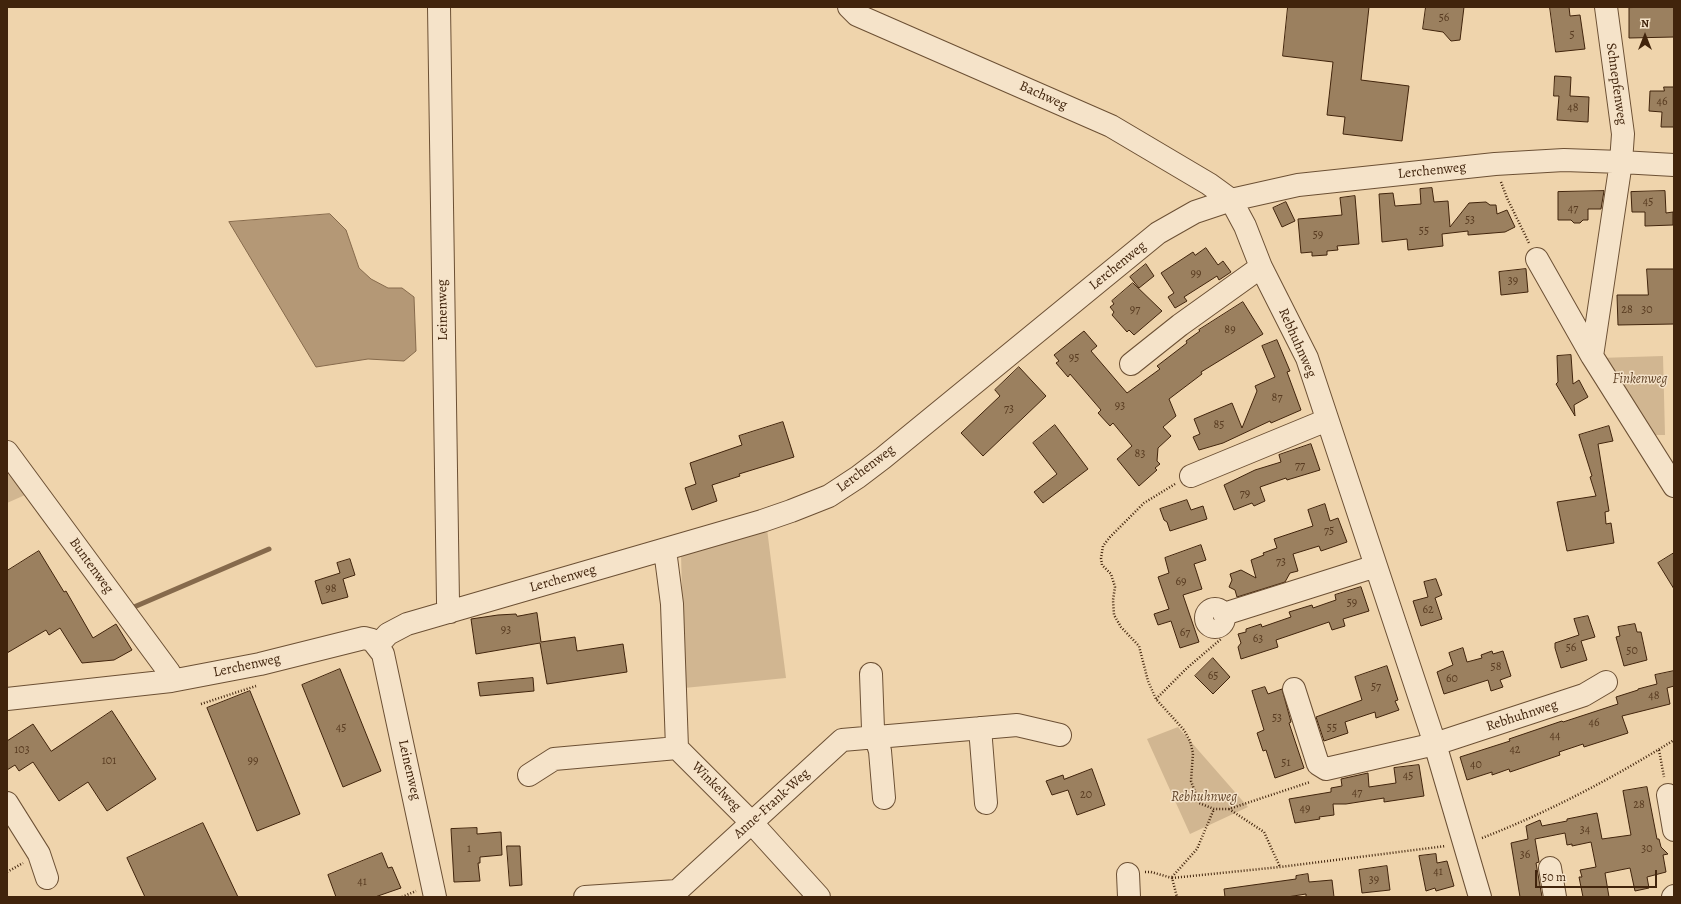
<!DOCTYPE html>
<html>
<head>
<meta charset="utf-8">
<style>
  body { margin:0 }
  #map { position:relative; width:1681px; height:904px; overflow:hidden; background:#efd4ac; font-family:Alegreya,serif }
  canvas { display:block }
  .frame { position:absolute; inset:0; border:8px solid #41240c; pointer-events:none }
  .north { position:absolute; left:1625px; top:16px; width:40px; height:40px; -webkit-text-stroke:3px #f5e3c9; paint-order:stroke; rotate:0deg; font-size:11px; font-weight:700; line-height:16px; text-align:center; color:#41240c }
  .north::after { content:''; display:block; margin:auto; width:14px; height:18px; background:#41240c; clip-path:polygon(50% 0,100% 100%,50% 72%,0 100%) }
  .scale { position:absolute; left:1535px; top:870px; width:122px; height:18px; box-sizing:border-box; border:2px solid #41240c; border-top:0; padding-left:5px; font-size:12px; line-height:14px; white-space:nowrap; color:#41240c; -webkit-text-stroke:3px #f5e3c9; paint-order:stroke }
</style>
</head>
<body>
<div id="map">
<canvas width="1681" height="904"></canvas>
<div class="frame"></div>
<div class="north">N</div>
<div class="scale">50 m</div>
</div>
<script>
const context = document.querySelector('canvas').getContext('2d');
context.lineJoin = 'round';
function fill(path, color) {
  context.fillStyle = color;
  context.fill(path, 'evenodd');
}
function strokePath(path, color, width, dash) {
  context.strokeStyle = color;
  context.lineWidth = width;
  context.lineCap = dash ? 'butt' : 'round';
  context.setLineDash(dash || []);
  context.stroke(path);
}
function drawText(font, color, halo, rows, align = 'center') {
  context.font = font + ' Alegreya,serif';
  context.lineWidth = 3;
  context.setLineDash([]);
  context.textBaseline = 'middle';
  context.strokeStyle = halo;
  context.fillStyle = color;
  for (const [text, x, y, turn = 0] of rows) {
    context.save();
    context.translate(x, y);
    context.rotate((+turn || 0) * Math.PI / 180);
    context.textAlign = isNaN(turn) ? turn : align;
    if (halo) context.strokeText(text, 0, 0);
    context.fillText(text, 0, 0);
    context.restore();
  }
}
fill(new Path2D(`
  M1663,356L1665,435H1647L1599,358Z
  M7,473L25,495L7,503Z
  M767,529L786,678L684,688L681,552Z
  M1178,727L1248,807L1190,834L1147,739Z`), '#d1b691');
const water = new Path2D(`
  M330,214L346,230L359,268L371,279L388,288H402L414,297L416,351L404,361L368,359L316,367L229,222Z`);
fill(water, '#b49876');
strokePath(water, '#866a4c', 1);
strokePath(new Path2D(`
  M134,607L269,549`), '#866a4c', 5);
const building = new Path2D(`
  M1288,7H1369L1361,80L1409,86L1402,141L1343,134L1345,117L1327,115L1333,62L1283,56Z
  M1426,7H1464L1460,40L1451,41L1443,32L1423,29Z
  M1550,7H1569L1570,16L1580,15L1585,49L1556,52Z
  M1674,7V37L1629,38V8Z
  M1555,76L1571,77L1570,96L1589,97L1588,122L1557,120L1559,96H1554Z
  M1664,87H1674V127H1661L1662,112L1649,111L1650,91H1664Z
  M1432,188L1434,202L1448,201L1450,227L1469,203L1486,202L1490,205H1496L1497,214L1507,210L1515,227L1505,232L1468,235V231L1442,234L1443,246L1408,250L1407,239L1382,242L1379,194L1393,193L1395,206L1421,204L1420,189Z
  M1604,191L1601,209H1588V220H1583L1580,223H1574L1571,220H1558V192Z
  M1665,191L1666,213L1673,212V225L1645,226V212H1632L1631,192Z
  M1355,196L1359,244L1337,246L1338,250L1327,251V255L1312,256V252L1301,253L1298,219L1342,215L1340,198Z
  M1286,202L1295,221L1282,227L1273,208Z
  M1206,248L1218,265L1223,261L1231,272L1219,280L1217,276L1184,297L1187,301L1175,308L1168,297L1174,293L1161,273L1193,252L1195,255Z
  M1146,264L1154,276L1139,288L1130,277Z
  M1526,269L1528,292L1501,295L1499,272Z
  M1647,269H1674V324L1618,325L1617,295H1648Z
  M1133,283L1162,311L1134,335L1129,330L1127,332L1112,315L1114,312L1110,307L1114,304L1112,301Z
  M1243,302L1263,334L1201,372L1202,374L1169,399L1176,416L1163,427L1171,436L1158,448L1157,461L1160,464L1155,468L1157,470L1139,486L1117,459L1132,446L1113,423L1110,426L1098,413L1101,410L1070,374L1068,377L1056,363L1059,361L1054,355L1084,331L1097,346L1091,351L1127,393L1160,369L1157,366L1187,343L1186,341L1200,331L1199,330Z
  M1277,340L1290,371L1287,372L1301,410L1271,423L1270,421L1223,443L1199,450L1193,437L1200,434L1194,419L1232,403L1242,428L1257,391L1255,386L1275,377L1262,346Z
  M1571,355L1573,384L1579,380L1588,397L1574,405L1575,416L1556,384L1558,382L1557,356Z
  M1019,367L1046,396L983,456L961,433L1000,396L995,390Z
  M783,422L794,457L739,474L740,476L712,485L717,501L692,510L685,488L696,484L690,463L742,445L739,436Z
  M1055,425L1088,469L1043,503L1034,492L1057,474L1033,443Z
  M1609,426L1613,441L1598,444L1609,511L1605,512L1606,524L1611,523L1614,543L1567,551L1557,502L1596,496L1590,477L1592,476L1579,435Z
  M1311,444L1320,470L1287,480L1286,478L1260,487L1265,501L1254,506L1252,503L1234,510L1224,485L1255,470L1281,462L1279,455Z
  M1187,500L1191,510L1203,506L1207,519L1170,531L1167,522L1164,520L1160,509Z
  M1325,504L1330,521L1338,518L1347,542L1321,551L1319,546L1293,554L1298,571L1290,573L1285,582L1237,597L1235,590L1229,587L1232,580L1230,574L1241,570L1256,578L1251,560L1264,555L1263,553L1277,548L1274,539L1313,526L1308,510Z
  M1201,545L1206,560L1194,564L1202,589L1183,595L1199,642L1180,648L1171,621L1158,625L1154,614L1169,609L1158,577L1169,573L1165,558Z
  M39,551L64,592L66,591L93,638L116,624L132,650L114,660L82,663L60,628L49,635L46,630L7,653V571Z
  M1674,553V589L1658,563Z
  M350,559L355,575L343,579L348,597L322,604L315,581L340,573L337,563Z
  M1436,579L1442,595L1435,598L1442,619L1421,626L1413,601L1428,597L1424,582Z
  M1361,587L1369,611L1343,619L1345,626L1332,630L1329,622L1276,640L1278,647L1241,659L1238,647L1241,643L1238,634L1246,632V629L1261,624L1262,627L1291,617L1289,612L1312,605L1313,608L1336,600L1335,595Z
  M537,613L541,642L575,637L577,651L623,644L627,672L547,684L540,643L476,654L471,619L498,615L516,614L517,616Z
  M1588,616L1595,637L1581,641L1587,660L1561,668L1555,648V643L1579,635L1574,619Z
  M1635,624L1637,632H1641L1647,660L1624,666L1616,637L1620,636L1618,627Z
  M1463,648L1467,662L1482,658L1481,655L1492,651L1493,654L1503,651L1511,676L1500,680L1503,687L1491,691L1488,680L1444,694L1437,672L1453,665L1449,653Z
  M1213,658L1230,677L1213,694L1195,676Z
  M1387,666L1398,700L1395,701L1399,710L1376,718L1375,712L1345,722L1348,733L1324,741L1316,717L1362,700L1355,677Z
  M340,669L381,771L343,787L302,685Z
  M1674,671V686L1667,688L1670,704L1622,716L1628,733L1584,747L1583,744L1559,752L1560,755L1510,772L1509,769L1492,775V772L1467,780L1460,757L1510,741L1509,739L1562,721L1563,722L1618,704L1616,697L1638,690V689L1657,684L1655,675Z
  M533,678L534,691L480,696L478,683Z
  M1265,687L1268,694L1282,689L1291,722L1289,723L1304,768L1275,778L1266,750L1263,751L1257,733L1264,730L1252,691Z
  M250,691L300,814L257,831L207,708Z
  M112,711L156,779L107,811L88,782L59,801L33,762L19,771L15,765L7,770V741L33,724L51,751Z
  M1419,765L1424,796L1384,802V798L1346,804H1333L1334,815L1319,817L1320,819L1295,823L1289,799L1331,792V788L1342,786L1341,779L1368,773L1369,787L1396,783L1394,768Z
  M1092,769L1105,805L1077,815L1068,790L1052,795L1046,781L1063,775L1064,779Z
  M1647,787L1657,839H1659L1661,847L1668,854L1663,855L1666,872L1647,877L1649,888L1635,891L1630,868L1605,873L1609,897H1583L1579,877H1582L1580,870L1596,867L1591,842L1572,846V844L1567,845L1565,833L1535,839L1539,862L1536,863L1542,897H1520L1511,843L1528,839L1526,826L1540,820L1542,826L1567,821V819L1597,813L1602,839L1631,835L1623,791Z
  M203,823L238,897H145L127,858Z
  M477,828V834L501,832L502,855L480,857V863H478L480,881L454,882L451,829Z
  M507,846H520L522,885L510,886Z
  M382,853L388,868L392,867L401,888L375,897H336L328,875Z
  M1436,854L1437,863L1447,861L1454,886L1436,891L1435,888L1426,891L1419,856Z
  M1387,866L1390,890L1362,893L1359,870Z
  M1308,874L1309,882L1332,880L1334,897H1306V894L1287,897H1225L1224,889L1296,879V876Z`);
fill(building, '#9b805f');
strokePath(building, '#41240c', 1);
const minor = new Path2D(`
  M439,7L448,602L450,612
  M849,7L857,15L1111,126L1209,184L1231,200L1245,226L1261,267L1307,358L1435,744L1480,897
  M1537,259L1592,356L1674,486
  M1592,356L1621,162L1623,134L1606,7
  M1131,364L1180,325L1261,267
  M7,452L169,672L171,681
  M1191,476L1327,420
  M665,550L672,604L677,748
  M1206 618a9 9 0 1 1 18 0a9 9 0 1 1-18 0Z
  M1224,614L1376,566
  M378,645L388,634L407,624L762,521L791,511L829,496L858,477L883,458L1158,233L1195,212L1231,200L1298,185L1495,164L1564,160L1621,162L1674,165
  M871,674L873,729L880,751L884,798
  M1294,689L1318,764L1326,769L1435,744L1584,695L1606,682
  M7,699L171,681L260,664L364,638L372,640L383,654L435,897
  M980,728L986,803
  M529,775L554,759L677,748L751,822L819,897
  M1668,795L1674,830
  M7,803L39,854L47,878
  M1550,868L1555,897
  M1128,874L1129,897
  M585,897L677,891L842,740L1017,725L1060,735
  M1673,897L1674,896`);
strokePath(minor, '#6c5034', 24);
strokePath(new Path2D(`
  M1501,182L1507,198L1529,243
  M1175,484L1144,503L1110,537L1103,546L1101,558L1102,565L1111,574L1115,587L1113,600L1114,615L1121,627L1139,646L1148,681L1156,699L1184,730L1190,741L1193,753L1191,781L1199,803L1214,809H1229L1310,782
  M1156,699L1187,668L1221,639
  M201,704L256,686
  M1659,750L1664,777
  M1229,809L1264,832L1280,867
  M1482,838C1549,812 1613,778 1674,740
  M7,872L23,863
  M1145,872H1151L1172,878L1177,897
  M1172,877L1197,849L1214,809
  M1172,878L1280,867L1446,846
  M402,897L416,891`), '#41240c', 2.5, [1, 2]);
strokePath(minor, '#f5e3c9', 22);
drawText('12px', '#583b21', null, [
  ["56",1444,18],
  ["5",1572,35],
  ["46",1662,102],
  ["48",1573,108],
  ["45",1648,202],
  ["47",1573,209],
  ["53",1470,220],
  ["55",1424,231],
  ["59",1318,235],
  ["99",1196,274],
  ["39",1513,281],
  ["97",1135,310],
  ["28",1627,310],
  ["30",1647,310],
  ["89",1230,330],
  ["95",1074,358],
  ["87",1277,398],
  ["93",1120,406],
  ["73",1009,409],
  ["85",1219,425],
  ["83",1140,454],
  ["77",1300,466],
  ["79",1245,494],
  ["75",1329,531],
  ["73",1281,562],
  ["69",1181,582],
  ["98",331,589],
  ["59",1352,603],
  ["62",1428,610],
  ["93",506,630],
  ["67",1185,633],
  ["63",1258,639],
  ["56",1571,648],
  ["50",1632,651],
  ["58",1496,667],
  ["65",1213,676],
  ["60",1452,679],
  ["57",1376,687],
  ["48",1654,696],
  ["53",1277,718],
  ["46",1594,723],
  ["45",341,728],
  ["55",1332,728],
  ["44",1555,736],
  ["103",22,750],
  ["42",1515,750],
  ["101",109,761],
  ["99",253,761],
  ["51",1286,763],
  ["40",1476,765],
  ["45",1408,776],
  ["47",1357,793],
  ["20",1086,795],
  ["28",1639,805],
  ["49",1305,809],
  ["34",1585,830],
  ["1",469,849],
  ["30",1647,849],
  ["36",1525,855],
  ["41",1438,872],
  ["39",1374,880],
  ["41",362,882]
]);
drawText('14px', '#41240c', '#f5e3c9', [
  ["Schnepfenweg",1616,84,82],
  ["Bachweg",1043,96,24],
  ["Lerchenweg",1432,171,-6],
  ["Lerchenweg",1118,266,-39],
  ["Leinenweg",443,310,-91],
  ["Rebhuhnweg",1297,343,66],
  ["Lerchenweg",866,469,-37],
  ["Buntenweg",91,566,54],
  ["Lerchenweg",563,579,-16],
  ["Lerchenweg",247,666,-12],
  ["Rebhuhnweg",1522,716,-18],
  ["Leinenweg",409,770,77],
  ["Winkelweg",716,787,45],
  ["Anne-Frank-Weg",772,804,-42]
]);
drawText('italic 14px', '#65482d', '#f5e3c9', [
  ["Finkenweg",1640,380],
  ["Rebhuhnweg",1204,798]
]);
</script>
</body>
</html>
